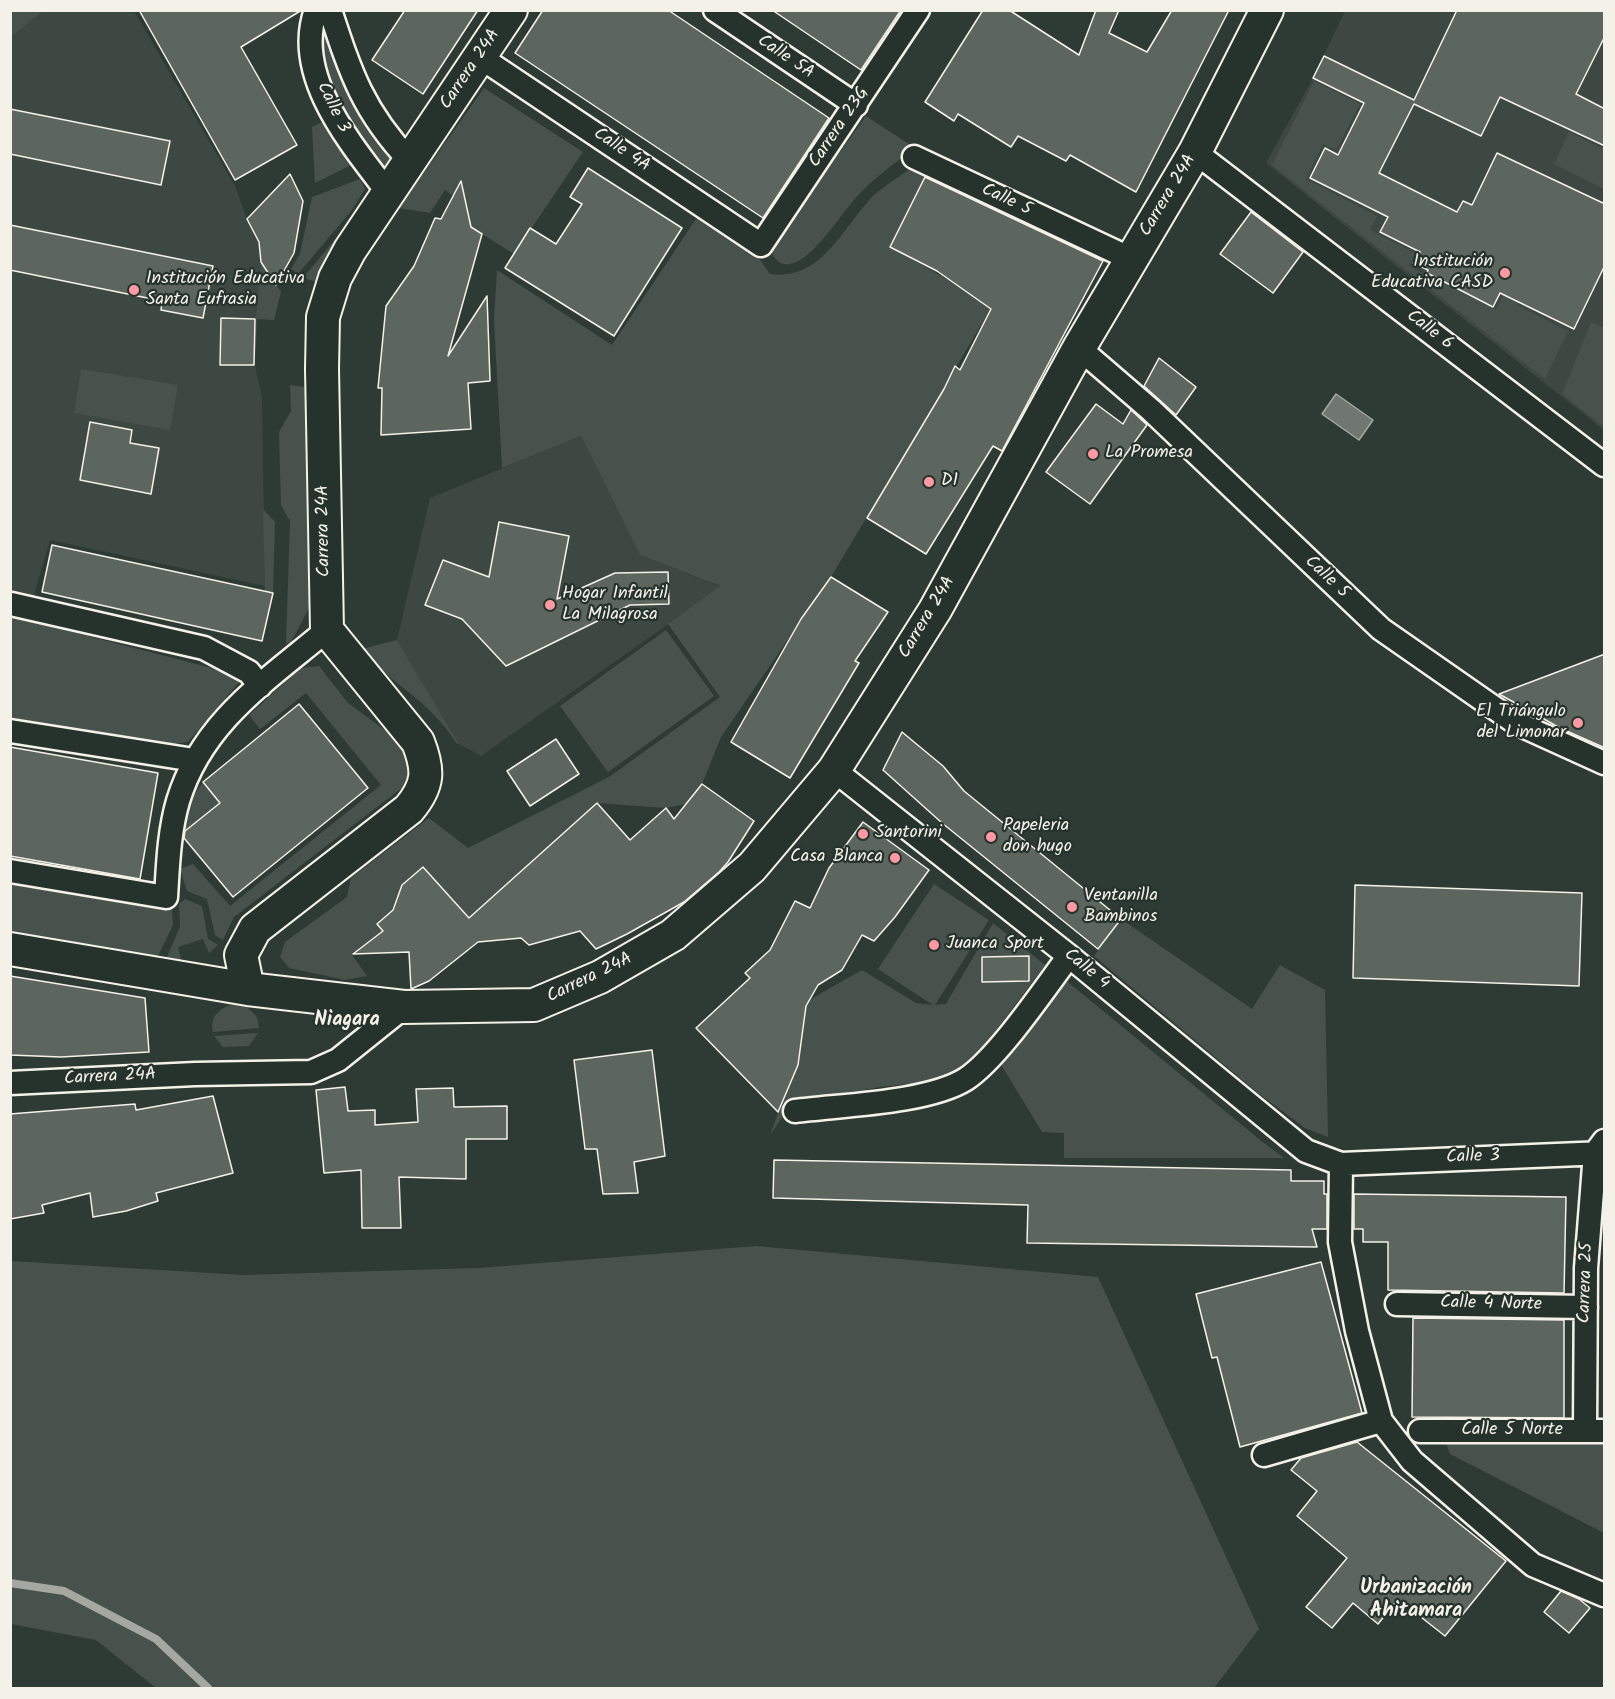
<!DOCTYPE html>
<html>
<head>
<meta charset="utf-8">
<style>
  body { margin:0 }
  #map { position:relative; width:1615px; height:1699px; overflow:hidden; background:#2e3b34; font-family:Kalam,sans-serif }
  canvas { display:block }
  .frame { position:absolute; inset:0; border:12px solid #f4f1e8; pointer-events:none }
</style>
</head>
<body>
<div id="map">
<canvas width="1615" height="1699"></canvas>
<div class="frame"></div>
</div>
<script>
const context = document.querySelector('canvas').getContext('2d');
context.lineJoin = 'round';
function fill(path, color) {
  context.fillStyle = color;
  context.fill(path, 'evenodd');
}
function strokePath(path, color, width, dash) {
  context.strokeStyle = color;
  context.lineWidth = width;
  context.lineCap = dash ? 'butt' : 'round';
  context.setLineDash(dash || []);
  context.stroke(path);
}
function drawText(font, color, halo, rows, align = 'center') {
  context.font = font + ' Kalam,sans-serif';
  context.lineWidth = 4.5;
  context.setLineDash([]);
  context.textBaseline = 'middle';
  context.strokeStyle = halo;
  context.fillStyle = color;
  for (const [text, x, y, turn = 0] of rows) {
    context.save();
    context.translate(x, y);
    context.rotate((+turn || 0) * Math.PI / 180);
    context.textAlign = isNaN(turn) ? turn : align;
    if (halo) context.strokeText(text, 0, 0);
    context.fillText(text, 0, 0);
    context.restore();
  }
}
fill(new Path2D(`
  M43,11H134L235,186L247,219L259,242L261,262L255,365L262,398L265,586L50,540L33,598L11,595L10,37Z
  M1345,11H1604V430L1266,163L1313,78Z
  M581,436L640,555L721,587L481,756L459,744L397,640L430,498Z`), '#3c4841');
fill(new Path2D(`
  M11,10H43V11L11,37Z
  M322,11L394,157L382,174L347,124L318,56Z
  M1314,81L1360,104L1336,150L1323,144L1306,179L1377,216L1370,230L1415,253L1409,266L1496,310L1540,220L1555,227L1517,305L1568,331L1545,379L1272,165Z
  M484,88L583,152L514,254L471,227L466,205L445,190L430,213L399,208Z
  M866,116L915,148C896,162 877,176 861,192C843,210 814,260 790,264C779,266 774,258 770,249Z
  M324,121L353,164L315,183L312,127Z
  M1569,132L1604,149V189L1554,164Z
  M911,168L949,189L890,247L993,305L831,577L721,737L702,784L686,804L666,808L597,803L469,918L422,867L402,885L383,930L352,955L367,976L345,980L289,968L280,957L285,942L347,897L351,878L429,818L468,848L609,777L720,697L668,624L720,586L640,555L581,436L502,468L494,320L497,270L612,345L698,216L756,254L770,274C822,281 842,228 873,196C884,186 899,177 911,168Z
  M360,179L365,189L352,210L298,274L291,269L300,254L312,197Z
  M347,225L317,282L303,278Z
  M261,262L281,292L274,320L256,319Z
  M1591,322L1604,328V427L1562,394Z
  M81,369L178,385L170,430L74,413Z
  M290,385L306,387L309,608L291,642L286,644L290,521L281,505L279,432L291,411Z
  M263,509L275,522L273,593L265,592Z
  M10,616L235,674L240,681L188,742L157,746L11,722Z
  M666,630L714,696L608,772L560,706Z
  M397,640L459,744L456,743C430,700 392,686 362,649Z
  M319,666L348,703L405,745L416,769L403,787L234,917L223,940L215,935L207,899L187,891L180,869L193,864L230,906L381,785L306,693L260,729L249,715L301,668Z
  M203,782L220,803L181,834L188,803Z
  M10,882L172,908L173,925L157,958L11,934Z
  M934,884L989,920L935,1005L946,1004L993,923L1045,965L985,1045L957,1070L926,1082L880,1087L792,1103L770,1135L783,1099L804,1003L862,970L916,1003L933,1005L878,969Z
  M185,899L202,906L208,939L218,945L209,953L203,939L178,947L182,963L166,959L180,927L179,904Z
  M1121,919L1252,1009L1280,965L1325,990L1328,1137L1305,1128L1258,1093L1094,956Z
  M1063,978L1259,1139L1284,1158H1064V1133L1042,1132L1000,1063Z
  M238,1004C250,1008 259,1014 259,1028L213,1032C209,1016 222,1005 238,1004Z
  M258,1033L249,1046L223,1047L214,1036Z
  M756,1246L1098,1277L1259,1629L1214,1688H156L96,1640L11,1624V1261L243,1275L479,1268Z
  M1445,1440L1604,1444V1533L1450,1454Z`), '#48524c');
const water = new Path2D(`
  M1336,394L1373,420L1359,440L1322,414Z`);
fill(water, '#6f7770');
strokePath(water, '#a4a8a0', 1.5);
strokePath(new Path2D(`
  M10,1583L64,1591L156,1639L208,1688`), '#a4a8a0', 8);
const building = new Path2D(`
  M139,10H302L241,47L297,145L235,180Z
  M405,10H478L423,94L372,60Z
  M543,10H668L829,118L763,218L515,53Z
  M772,10H901L861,70Z
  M983,10H1009L1079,55L1096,10H1119L1109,33L1147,52L1172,10H1229L1136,192L1070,155L1066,161L1018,136L1011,147L958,114L954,121L925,102Z
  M1457,10H1605V36L1576,94L1605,109V146L1500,97L1481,136L1414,104L1379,173L1457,212L1463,201L1472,205L1497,153L1605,204V265L1574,329L1500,293L1493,307L1427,273L1428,270L1413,263L1420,252L1380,232L1388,217L1310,178L1325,148L1338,155L1364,103L1313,78L1324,56L1414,100Z
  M10,109L170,141L161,185L10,154Z
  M588,168L682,228L614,336L505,268L530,228L556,244L582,204L570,197Z
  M290,174L303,201L294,253L276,285L261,262L259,242L247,219Z
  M925,177L1103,261L1002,451L993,446L926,554L867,518L944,389L955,366L960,370L991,309L937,271L890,247Z
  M461,181L471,227L482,234L448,356L487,296L490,381L468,383L471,429L381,435L382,388H378L386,306L414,266L435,218L441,219Z
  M1251,212L1303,252L1273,293L1220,254Z
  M10,225L213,266L203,318L161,310L162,301L10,270Z
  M221,318L255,319L254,365H220Z
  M1159,358L1196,387L1176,415L1144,386Z
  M1096,404L1123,424L1131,410L1147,425L1090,504L1046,472Z
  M90,422L132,430L130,443L159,448L151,494L80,480Z
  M499,522L569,536L557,599L615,573L668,572L669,604L630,605L506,666L462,619L425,605L443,560L489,577Z
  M52,545L273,593L262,641L42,592Z
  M831,577L888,612L855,661L859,663L790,778L731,742L801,619Z
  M1605,654V748L1560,728L1499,694Z
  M299,704L368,788L233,897L184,838L185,831L220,803L203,782Z
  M902,732L943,766L964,791L1121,919L1098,949L942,823L883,770Z
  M556,739L579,774L530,806L507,771Z
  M10,747L158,773L140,879L10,856Z
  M702,784L754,821L728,862L719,872L684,902L627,934L596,949L580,931L529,945L521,938L478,942L429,981L411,989L409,952L353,954L383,931L377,924L393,910L402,885L423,867L469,918L597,803L630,840L666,808L674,819Z
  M863,822L929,870L895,917L874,941L862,935L842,970L818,985L806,1006L798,1065L778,1112L696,1028L750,978L745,973L770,950L795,901L810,908L829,868Z
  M1355,885L1582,893L1579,986L1353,978Z
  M1029,956V981L982,982V957Z
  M10,976L145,998L149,1052L61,1057L10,1055Z
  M652,1050L665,1156L634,1162L638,1193L603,1194L597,1149H585L574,1060Z
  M345,1087L348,1111L375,1110V1125L418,1122L416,1089L453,1088L454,1107L507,1106V1139H466V1179L399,1177L401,1228H362L361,1170L324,1173L316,1090Z
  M213,1096L233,1173L156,1193L158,1201L126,1211L93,1217L90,1193L42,1205L44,1213L10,1219V1114L135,1104L136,1110Z
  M774,1160L1291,1170V1181H1324V1194H1327V1229H1312L1317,1247L1027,1243L1028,1205L773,1198Z
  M1354,1194L1566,1197L1564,1293L1388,1290V1242H1363V1229H1354Z
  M1321,1262L1362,1413L1240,1447L1217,1357L1212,1358L1196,1294Z
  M1413,1318L1564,1320V1418L1412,1417Z
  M1357,1442L1506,1561L1445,1636L1398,1599L1378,1624L1353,1603L1332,1628L1306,1607L1347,1558L1297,1516L1317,1491L1291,1470L1301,1458Z
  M1561,1591L1579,1599L1590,1608L1569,1633L1544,1612Z`);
fill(building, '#5c655e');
strokePath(building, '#f4f1e8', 1.5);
const street = new Path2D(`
  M316,10C292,76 352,145 389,194
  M330,10C351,74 363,111 410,161
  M715,10L856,105
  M480,57L761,245L918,10
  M1195,152L1604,465
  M914,157L1131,259
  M1079,348L1151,410L1381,629L1516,723L1604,763
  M11,604L204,648L249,672L260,686
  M10,731L194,760
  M834,770L1069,956L1306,1151L1341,1164L1604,1153
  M10,871L166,897C168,865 169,832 178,801C202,722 266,681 327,630
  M10,1083L195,1074L311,1072L338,1060L404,1007
  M795,1111C841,1105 928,1103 966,1079C998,1058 1044,989 1069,956
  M1341,1164L1340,1242L1357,1331L1381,1421L1412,1461L1533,1565L1604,1595
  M1397,1304L1586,1307
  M1585,1430L1586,1268L1595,1153L1604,1141
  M1420,1431H1604
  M1264,1455L1381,1421`);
const secondary = new Path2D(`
  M10,949L248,989L404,1007L534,1005L600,977L673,935L752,867L834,770L935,610L1079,348L1195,152L1267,10
  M248,989L241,955L255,929L409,809C429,785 429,770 418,742L327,630L322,369L323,317L335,278L350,250L511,10`);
strokePath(street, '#f4f1e8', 27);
strokePath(secondary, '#f4f1e8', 36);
strokePath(street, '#26332d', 22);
strokePath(secondary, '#26332d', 32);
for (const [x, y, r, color] of [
  [1505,273,6,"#ff9aa2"],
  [134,290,6,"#ff9aa2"],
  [1093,454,6,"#ff9aa2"],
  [929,482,6,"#ff9aa2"],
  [550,605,6,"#ff9aa2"],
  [1578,723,6,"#ff9aa2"],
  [863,834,6,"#ff9aa2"],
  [991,837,6,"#ff9aa2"],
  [895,858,6,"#ff9aa2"],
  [1072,907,6,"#ff9aa2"],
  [934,945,6,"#ff9aa2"]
]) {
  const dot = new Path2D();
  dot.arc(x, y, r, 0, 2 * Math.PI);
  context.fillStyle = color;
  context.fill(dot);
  strokePath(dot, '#26332d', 2);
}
drawText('18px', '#f4f1e8', '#26332d', [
  ["Calle 5A",785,58,34],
  ["Carrera 24A",471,70,-56],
  ["Calle 3",332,108,64],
  ["Carrera 23G",840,128,-56],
  ["Calle 4A",621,151,34],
  ["Carrera 24A",1169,196,-59],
  ["Calle 5",1006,201,25],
  ["Calle 6",1429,331,37],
  ["Carrera 24A",325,531,-91],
  ["Calle 5",1326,578,43],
  ["Carrera 24A",928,618,-59],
  ["Calle 4",1086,970,39],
  ["Carrera 24A",590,979,-26],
  ["Carrera 24A",110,1078,-3],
  ["Calle 3",1473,1158,-2],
  ["Carrera 25",1587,1283,-88],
  ["Calle 4 Norte",1491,1305,1],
  ["Calle 5 Norte",1512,1431]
]);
drawText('18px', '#f4f1e8', '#26332d', [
  ["Institución",1493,263,"right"],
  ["Educativa CASD",1493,284,"right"],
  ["Institución Educativa",146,280],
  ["Santa Eufrasia",146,301],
  ["La Promesa",1105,454],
  ["D1",941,482],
  ["Hogar Infantil",562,595],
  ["La Milagrosa",562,616],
  ["El Triángulo",1566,713,"right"],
  ["del Limonar",1566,734,"right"],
  ["Papeleria",1003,827],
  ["don hugo",1003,848],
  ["Santorini",875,834],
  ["Casa Blanca",883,858,"right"],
  ["Ventanilla",1084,897],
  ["Bambinos",1084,918],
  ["Juanca Sport",946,945]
], 'left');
drawText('bold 20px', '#f4f1e8', '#26332d', [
  ["Niagara",347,1022],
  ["Urbanización",1416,1590],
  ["Ahitamara",1416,1613]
]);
</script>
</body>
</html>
